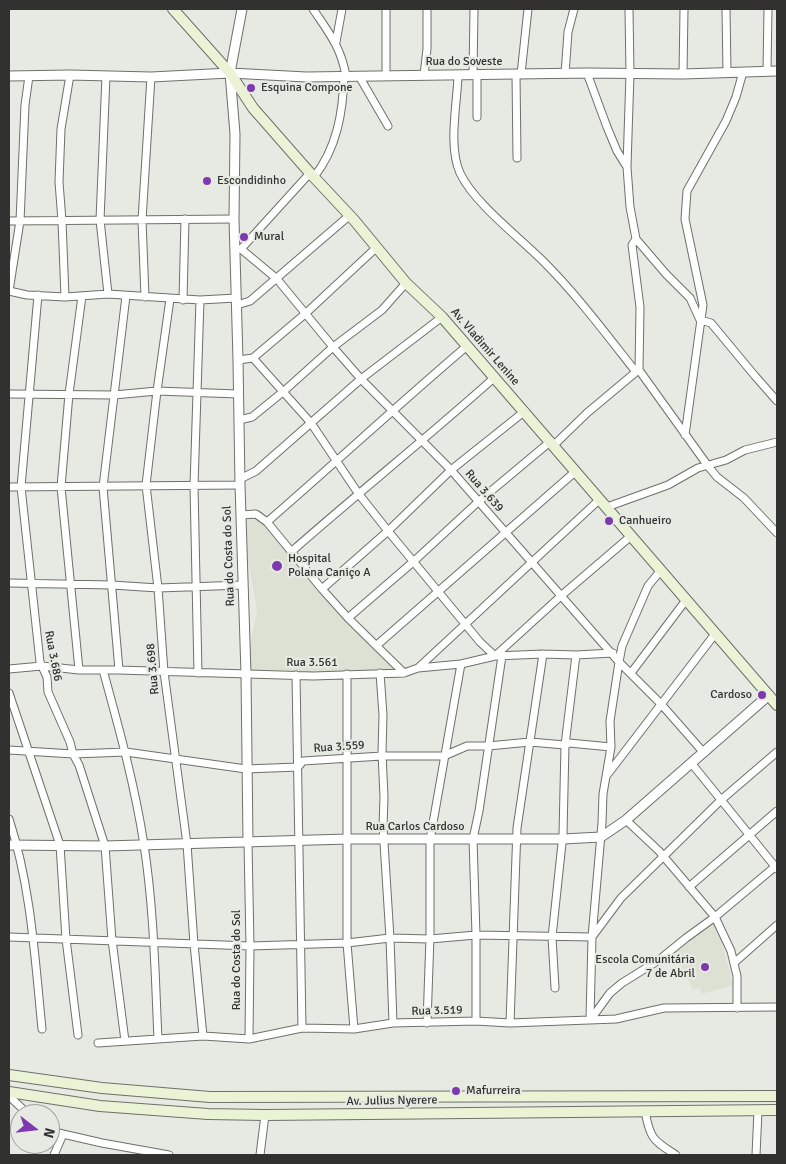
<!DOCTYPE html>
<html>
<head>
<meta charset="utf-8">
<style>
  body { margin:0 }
  #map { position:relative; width:786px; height:1164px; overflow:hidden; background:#e7eae3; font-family:Signika,sans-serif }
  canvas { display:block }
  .frame { position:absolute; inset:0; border:10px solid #313230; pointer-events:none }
  .north { position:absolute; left:10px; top:1104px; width:50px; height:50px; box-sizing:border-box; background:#e7eae3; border:1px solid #9ea09b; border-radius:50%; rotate:106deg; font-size:14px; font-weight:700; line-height:20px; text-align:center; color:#313230 }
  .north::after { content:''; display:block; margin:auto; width:18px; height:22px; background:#7d3aae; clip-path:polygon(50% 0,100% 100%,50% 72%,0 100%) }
</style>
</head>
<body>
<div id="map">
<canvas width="786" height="1164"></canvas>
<div class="frame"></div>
<div class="north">N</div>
</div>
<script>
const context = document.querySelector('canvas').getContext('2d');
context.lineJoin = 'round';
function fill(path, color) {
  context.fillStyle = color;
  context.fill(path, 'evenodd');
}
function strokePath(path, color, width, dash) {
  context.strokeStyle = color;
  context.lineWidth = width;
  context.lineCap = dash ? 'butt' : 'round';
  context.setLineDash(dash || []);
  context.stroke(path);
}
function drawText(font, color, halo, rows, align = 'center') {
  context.font = font + ' Signika,sans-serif';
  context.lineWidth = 4.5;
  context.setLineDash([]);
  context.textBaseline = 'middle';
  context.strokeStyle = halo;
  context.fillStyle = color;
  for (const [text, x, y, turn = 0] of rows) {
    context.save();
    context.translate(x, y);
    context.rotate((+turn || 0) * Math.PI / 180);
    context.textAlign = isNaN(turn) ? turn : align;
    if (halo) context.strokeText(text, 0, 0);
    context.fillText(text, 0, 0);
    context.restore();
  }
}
fill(new Path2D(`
  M240,515L258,516L404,672L245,673L257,610Z
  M714,921L717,924L733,985L702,994L700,988L693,990L674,950Z`), '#dde1d3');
const minor = new Path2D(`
  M313,9C329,33 341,47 346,76
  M726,9L727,72
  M336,42L342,9
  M767,71L768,9
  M587,73L607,127L617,151L627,167L630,207L636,239L666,274L690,298L700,320L711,323L755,376L777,401
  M516,74L517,158
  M521,74L528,9
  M565,74L568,32L574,9
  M683,74L684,9
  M386,75V9
  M424,75L427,49V9
  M473,75L474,9
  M477,75V117
  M106,76L100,220L108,294
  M359,76L388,126
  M458,76C457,105 448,146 460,173C474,203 519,237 543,261C577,295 606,334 636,372L639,370L708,466L717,477L744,498L777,533
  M627,166L630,74L629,9
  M314,177C337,148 343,112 344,76
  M9,221L234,219
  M636,239L632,245L640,307L639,370
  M238,249H241L310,173
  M241,249L277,279L333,347L361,379L451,470L619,662L661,704L704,753
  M9,291L27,295L65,297L108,294L200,300L236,298
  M9,291L20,221L25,105L29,76
  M38,295L21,487L40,662L47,677L48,692L70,742L73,754L79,765L105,846L112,940L125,1041
  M65,297L62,221L59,182L61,129L70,75
  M145,297L142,220L151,77
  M170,299L157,391L146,485L158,588L164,672L187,844L194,944L203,1036
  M183,300L185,219
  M237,305L250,301L350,215
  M253,358L311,423L358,493L388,531L480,642L495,656L562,595L631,536
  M238,360L253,358L305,314L377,247
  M9,394L114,395L157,391L238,394
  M239,420L252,417L284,391L333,347L382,310L406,283
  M685,435L703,305L685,219L687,191L726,121L736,97L743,72
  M553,446L587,413L636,372
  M240,479L256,471L361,379L442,317
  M9,487L240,485
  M607,507L668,485L698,468L726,460L745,450L777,442
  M241,515L256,514L267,522L322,589L348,618L404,673
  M267,522C334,464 400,403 467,346
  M291,552C358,493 428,437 495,377
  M9,583L112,585L158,588L243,585
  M322,589L388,531L451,470L525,411
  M348,618L413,562L478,502L551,441
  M377,645L576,471
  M418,668L600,499
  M9,669L42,666L79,670H119L313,676L404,673L418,668L461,664L495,656L543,654L576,655L613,653
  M79,670L61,487L69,394L82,296
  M103,670C119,728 135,786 144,845C154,909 155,974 158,1039
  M119,670L103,487L126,296
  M198,673L194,486L200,300
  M380,673L383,715L382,753L384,797L383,827L390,938L393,1023
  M631,673L686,600
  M347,674V943L354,1029
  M296,675L302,1028
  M9,693L60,845L66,939L78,1035
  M9,750L73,754L126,752L246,769L298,767L303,761L382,756H444L467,746H488L530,742L565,745L569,743L611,747
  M692,764L777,869
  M607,775L715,634
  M9,819C31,886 35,959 42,1029
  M626,820L659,851L715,917L731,951L737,976V1008
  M248,842L250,946L249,1039
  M689,887L777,811
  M9,937L250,946L347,943L390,938L430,939L476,935L592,937L621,898L721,800L777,752
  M734,963L777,925
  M555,988L552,937L563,834L565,745L576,655
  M590,1019L592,937L602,823L603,794L611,747L610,721L619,662L622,646L648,586L661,570
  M591,1019L610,993L622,983L659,960L686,938L715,917L777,865
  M476,1021V935L473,839L479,811L502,656
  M427,1023L430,937V840L461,664
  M510,1023L517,828L543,654
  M98,1043L203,1036L249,1039L302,1028L354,1029L393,1023L476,1021L510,1023L616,1019L664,1008L777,1007
  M9,1096L28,1114
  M645,1111C650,1139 653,1140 676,1155
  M50,1131L102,1143L169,1155
  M54,1155L63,1134
  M260,1155L265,1115
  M756,1155L758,1111`);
const tertiary = new Path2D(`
  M242,9L230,73L235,134L234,219L238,360L240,485L246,674L248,842
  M9,76L70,75L151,77L230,73L306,77L587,73L683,74L777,71
  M9,845L105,846L348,839H563L601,837L626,820L769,695`);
const secondary = new Path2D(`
  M173,9L230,73L253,108L310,173L354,220L406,283L442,317L777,705
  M9,1075L102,1088L210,1097L777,1096
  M9,1092L100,1106L208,1114L265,1115L777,1110`);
strokePath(minor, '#6e706a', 9);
strokePath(tertiary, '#6e706a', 11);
strokePath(secondary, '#6e706a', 12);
strokePath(minor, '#fff', 7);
strokePath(tertiary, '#fff', 9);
strokePath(secondary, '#ebf3d7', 10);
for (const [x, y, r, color] of [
  [251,88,5,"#7d3aae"],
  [207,181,5,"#7d3aae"],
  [244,237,5,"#7d3aae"],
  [609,521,5,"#7d3aae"],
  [277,566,6,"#7d3aae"],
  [762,695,5,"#7d3aae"],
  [705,967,5,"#7d3aae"],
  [456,1091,5,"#7d3aae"]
]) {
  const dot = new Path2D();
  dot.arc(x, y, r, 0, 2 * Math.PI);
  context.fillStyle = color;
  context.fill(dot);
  strokePath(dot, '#e7eae3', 2);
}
drawText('12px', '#313230', '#e7eae3', [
  ["Rua do Soveste",464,62],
  ["Av. Vladimir Lenine",485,347,49],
  ["Rua 3.639",484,491,49],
  ["Rua do Costa do Sol",229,556,-92],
  ["Rua 3.686",53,656,79],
  ["Rua 3.561",312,663],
  ["Rua 3.698",153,669,-95],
  ["Rua 3.559",339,747,-4],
  ["Rua Carlos Cardoso",415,827],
  ["Rua do Costa do Sol",237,960,-90],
  ["Rua 3.519",437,1011,-2],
  ["Av. Julius Nyerere",392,1101,-1]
]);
drawText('12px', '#313230', '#e7eae3', [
  ["Esquina Compone",261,88],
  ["Escondidinho",217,181],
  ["Mural",254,237],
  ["Canhueiro",619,521],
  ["Hospital",288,559],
  ["Polana Caniço A",288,573],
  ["Cardoso",752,695,"right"],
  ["Escola Comunitária",695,960,"right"],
  ["7 de Abril",695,974,"right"],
  ["Mafurreira",466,1091]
], 'left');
</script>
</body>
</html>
